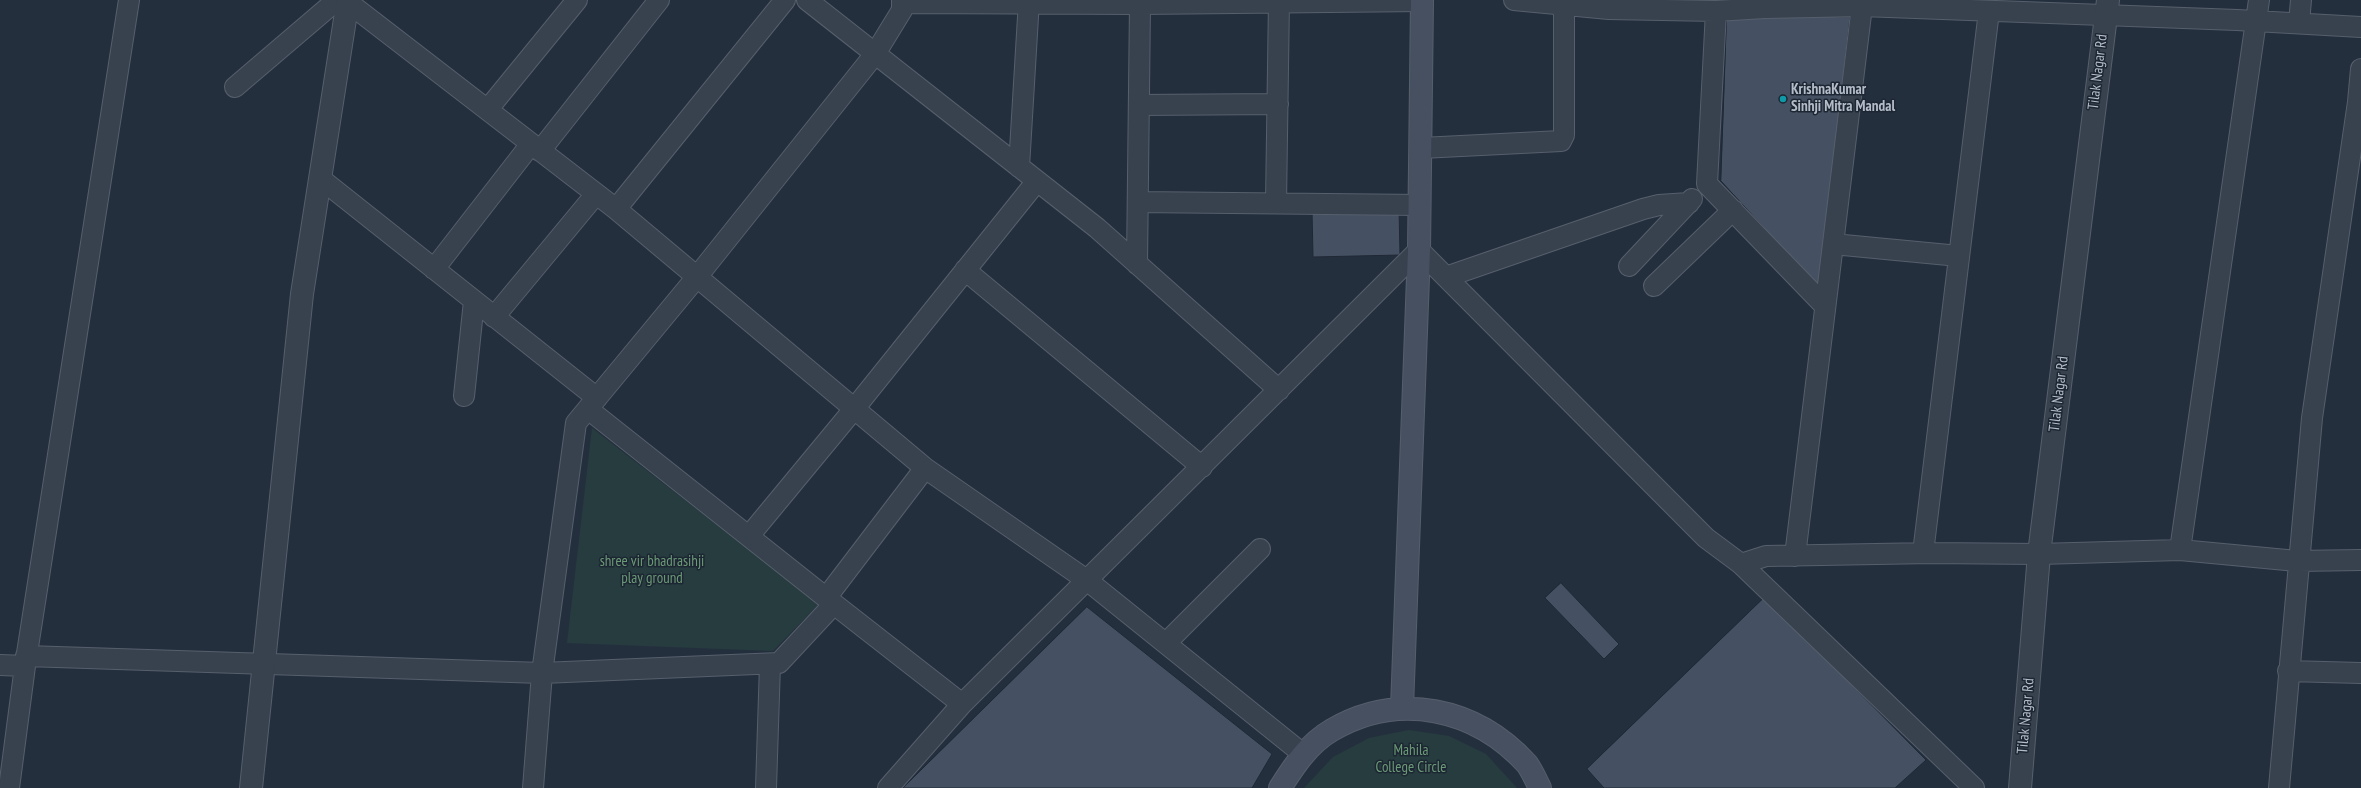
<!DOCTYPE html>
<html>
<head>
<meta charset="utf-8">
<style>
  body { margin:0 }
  canvas { display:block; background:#242f3e }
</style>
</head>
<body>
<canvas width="2361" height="788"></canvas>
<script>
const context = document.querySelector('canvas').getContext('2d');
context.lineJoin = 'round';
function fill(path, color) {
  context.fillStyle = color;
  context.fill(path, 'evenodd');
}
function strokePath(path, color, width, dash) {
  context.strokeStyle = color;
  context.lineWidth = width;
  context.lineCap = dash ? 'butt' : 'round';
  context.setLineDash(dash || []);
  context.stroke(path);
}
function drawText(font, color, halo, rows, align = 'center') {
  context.font = font + ' "PT Sans Narrow",sans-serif';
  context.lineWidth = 3;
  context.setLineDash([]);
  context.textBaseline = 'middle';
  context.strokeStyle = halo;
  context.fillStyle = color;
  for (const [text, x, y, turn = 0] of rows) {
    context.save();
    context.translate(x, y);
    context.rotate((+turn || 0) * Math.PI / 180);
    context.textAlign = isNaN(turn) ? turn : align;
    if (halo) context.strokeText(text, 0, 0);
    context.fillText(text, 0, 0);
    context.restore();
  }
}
fill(new Path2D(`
  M592,428L819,604L773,651L567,643Z
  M1409,730L1449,736L1486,754L1517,788H1304L1333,757L1369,738Z`), '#263c3f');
const building = new Path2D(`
  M1727,14L1850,17L1820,289L1721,181Z
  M1399,208L1400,255L1313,257L1312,210Z
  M1561,583L1619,644L1604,659L1545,598Z
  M1765,597L1926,760L1895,788H1604L1587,769Z
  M1087,607L1272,754L1252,788H903Z`);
fill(building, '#455162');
strokePath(building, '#1f2835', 1);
const minor = new Path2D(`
  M345,0L616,209L925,468L1088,581L1303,754
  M807,0L1097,228L1279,390
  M1514,0L1609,9L1716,11L1764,8L1862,6L2237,20L2361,27
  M902,3L1140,4V0
  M1716,11L1707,184L1825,306
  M2299,23L2301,0
  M235,87L337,0
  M1139,105L1278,104
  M488,109L577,0
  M1421,148L1561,141L1564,135V5
  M540,151L659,0
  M1019,167L1029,0
  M321,179L597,398
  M1138,202L1420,205
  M1276,203L1279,0
  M616,209L785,0
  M1833,244L1959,256
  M1137,264L1140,4L1422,1
  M1629,266L1692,199
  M434,269L531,144
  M965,270L1202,467
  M1446,277L1643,209L1659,205L1689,203
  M1654,286L1733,210
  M494,317L596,194
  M464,396L474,301
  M749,536L854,409L1037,181
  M2180,550L2259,0
  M1923,553L1989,11
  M1795,556L1862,6
  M1741,564L1766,556L1931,553L2039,554L2180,550L2297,561L2361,560
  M826,598L925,468
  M834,604L962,704
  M1166,643L1260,549
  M26,656L542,673L779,663L834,604L588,409
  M0,665L25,666
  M2288,671L2361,673
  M9,788L25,666L129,0
  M533,788L542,673L576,423L696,278L875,54L902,10V0
  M766,788L770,664
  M888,788L962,704L1419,250L1706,538L1741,564L1974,788
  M2279,788L2312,418L2358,102L2361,69`);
const tertiary = new Path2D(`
  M251,788L302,294L348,0
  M2020,788L2039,554L2108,0`);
const secondary = new Path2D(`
  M1402,708L1419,250L1422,0
  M1280,788C1294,766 1308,744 1332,730C1399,691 1476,708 1527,764C1532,771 1536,780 1540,788`);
strokePath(minor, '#565f6c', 22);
strokePath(tertiary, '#565f6c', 24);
strokePath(secondary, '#565f6c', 24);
strokePath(minor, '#38414e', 20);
strokePath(tertiary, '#38414e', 22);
strokePath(secondary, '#465061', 22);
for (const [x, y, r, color] of [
  [1783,99,4,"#0f9aa8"]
]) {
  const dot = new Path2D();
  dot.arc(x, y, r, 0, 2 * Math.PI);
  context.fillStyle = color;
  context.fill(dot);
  strokePath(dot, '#1d2633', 1.5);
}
drawText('15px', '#b4bcc9', '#1d2633', [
  ["Tilak Nagar Rd",2098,72,-83],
  ["Tilak Nagar Rd",2059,394,-83],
  ["Tilak Nagar Rd",2026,716,-85]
]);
drawText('bold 15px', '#b4bcc9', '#1d2633', [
  ["KrishnaKumar",1791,90],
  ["Sinhji Mitra Mandal",1791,107]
], 'left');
drawText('15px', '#6b9a76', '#1d2633', [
  ["shree vir bhadrasihji",652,562],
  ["play ground",652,579],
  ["Mahila",1411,751],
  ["College Circle",1411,768]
]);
</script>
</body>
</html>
